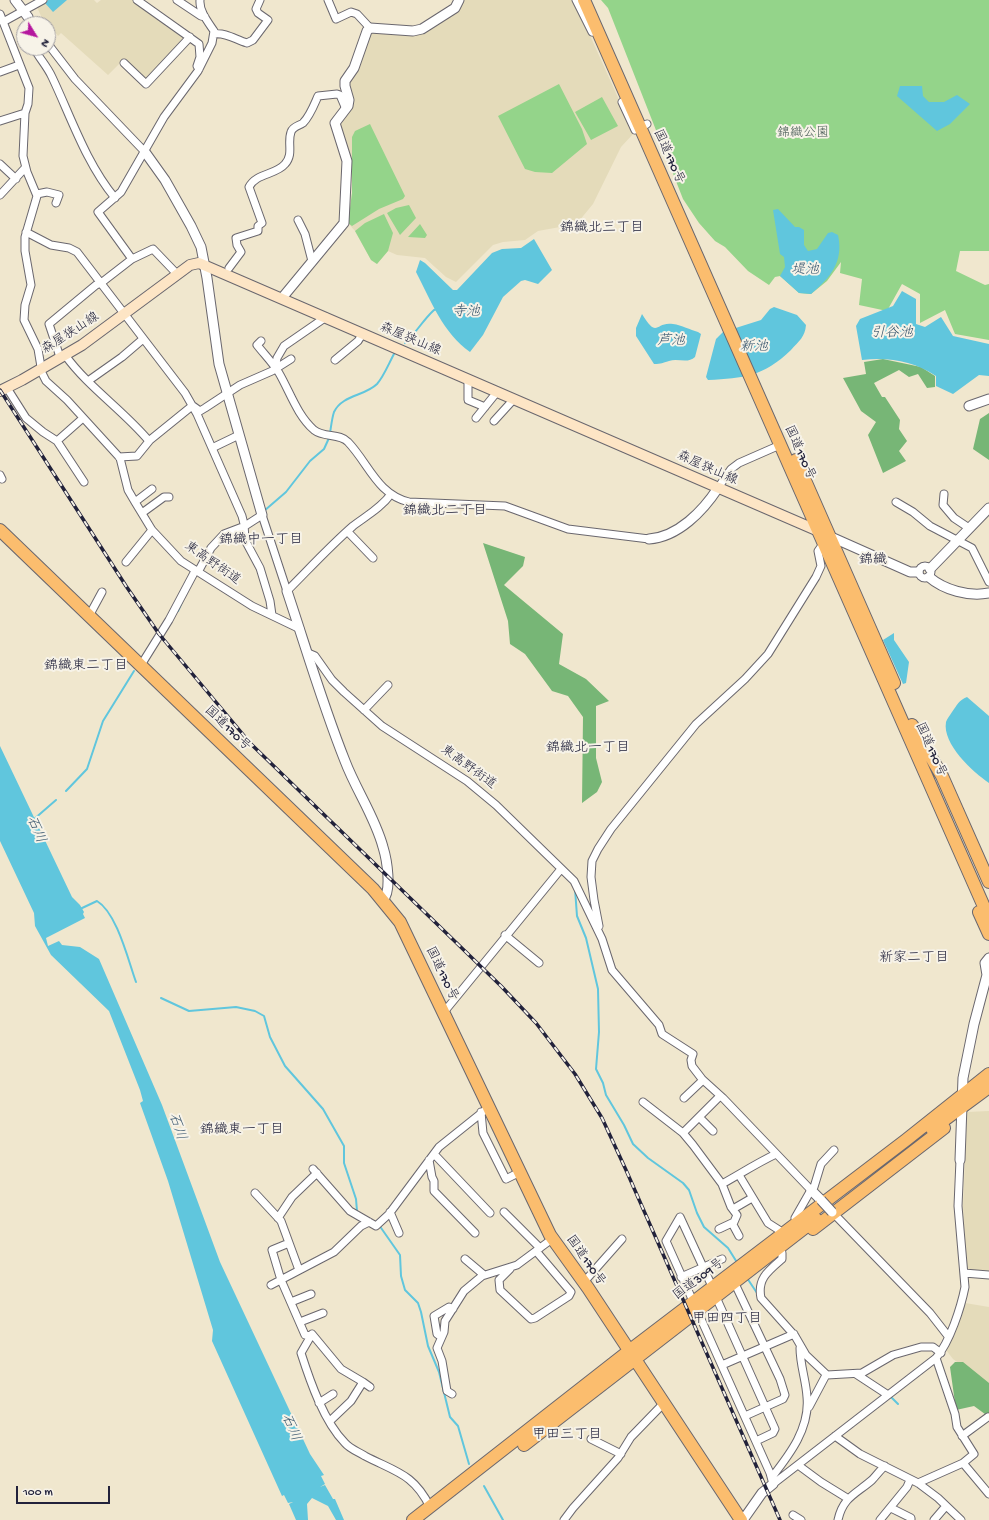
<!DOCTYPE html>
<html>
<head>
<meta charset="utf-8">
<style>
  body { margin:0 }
  #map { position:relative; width:989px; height:1520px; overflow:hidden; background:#f0e7ce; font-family:"Gochi Hand",sans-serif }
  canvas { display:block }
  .north { position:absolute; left:16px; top:16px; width:40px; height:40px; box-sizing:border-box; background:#f7f3e8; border:1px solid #a29fa3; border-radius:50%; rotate:127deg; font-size:11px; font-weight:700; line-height:16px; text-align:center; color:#22223b }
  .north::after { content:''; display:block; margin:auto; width:14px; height:18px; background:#b5179e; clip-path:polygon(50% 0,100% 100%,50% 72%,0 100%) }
  .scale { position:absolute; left:16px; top:1486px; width:94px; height:18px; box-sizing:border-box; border:2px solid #22223b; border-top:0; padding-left:5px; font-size:12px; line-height:14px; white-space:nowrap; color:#22223b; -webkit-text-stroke:3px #f7f3e8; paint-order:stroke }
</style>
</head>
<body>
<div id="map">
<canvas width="989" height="1520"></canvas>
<div class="north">N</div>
<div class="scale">100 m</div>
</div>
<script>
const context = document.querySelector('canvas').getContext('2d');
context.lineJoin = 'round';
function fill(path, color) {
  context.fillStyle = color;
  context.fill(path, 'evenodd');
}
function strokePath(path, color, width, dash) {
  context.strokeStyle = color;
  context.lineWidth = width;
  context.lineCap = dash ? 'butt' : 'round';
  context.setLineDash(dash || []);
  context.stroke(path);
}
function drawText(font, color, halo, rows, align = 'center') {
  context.font = font + ' "Gochi Hand","Klee One",sans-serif';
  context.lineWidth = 4;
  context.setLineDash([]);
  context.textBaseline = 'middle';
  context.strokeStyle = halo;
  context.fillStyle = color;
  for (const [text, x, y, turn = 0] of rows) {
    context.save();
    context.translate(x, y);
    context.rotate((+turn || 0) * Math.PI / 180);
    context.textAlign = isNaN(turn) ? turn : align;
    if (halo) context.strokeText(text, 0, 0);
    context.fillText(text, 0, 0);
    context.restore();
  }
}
fill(new Path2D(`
  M47,0H94L97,3L101,0H135L185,36L184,41L147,80H143L123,60L108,75L61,33L58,36L41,16L37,7Z
  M463,0H574L634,133L621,147L593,204L579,221L571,225L538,231L525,240L503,242L493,245L456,282L446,277L425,258L397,255L388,251L377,264L371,260L355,231L348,223L352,193V165L338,127L347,84L372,32L411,34L458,10Z
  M989,1111V1273L966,1271L963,1206L967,1112Z
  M965,1303L989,1307V1385L953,1359L946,1350Z`), '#e4dbba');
fill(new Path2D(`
  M601,0H989V251H960L956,271L985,285L989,284V340L955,334L945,310L920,323V294L902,284L887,311L859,305L862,279L840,273L841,262L827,281L811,294L799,293L780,276L775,277L769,285L748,271L725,247L715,241L699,223L683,199L608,8Z
  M559,84L582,129L587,144L552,173L535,172L525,169L498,116Z
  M602,97L618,126L591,140L575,112Z
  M370,124L405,196L403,199L379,209L352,226L348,223L352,193V137L355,131Z
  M409,205L416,218L400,235L387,213L396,208Z
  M384,214L393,233L388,251L377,264L371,260L355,231L365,223Z
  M420,224L427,235L425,238L408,237Z`), '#94d48a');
fill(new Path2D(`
  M883,359L921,367L935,376V387L927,388L918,374L909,377L899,370L874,383L882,397H885L900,420L899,429L907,441L899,451L906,461L883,473L868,435L876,422L861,411L843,378L866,374L864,362Z
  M989,413V460L973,449L980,419Z
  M483,543L525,557L523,566L504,585L563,634L559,664L586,679L609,701L596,706V758L602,782L597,792L582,803L583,717L568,696L552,691L525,654L510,644L508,621Z
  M955,1362H963L989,1383V1417L974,1406L956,1410L950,1367Z`), '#77b676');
fill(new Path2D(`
  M48,0H67L53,12L45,3Z
  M900,86H922L923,96L929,102H944L957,95L970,104L950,124L937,131L897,96Z
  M778,209L795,227H799L804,230V245L808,251L817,249L828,233L832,232L838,235C844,262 830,278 811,294L799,293L780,276L785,267L784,257L780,254L773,210Z
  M534,239L552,270L538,284L525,280L521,281L503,297L483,335L470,352C443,333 431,301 416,272L420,260L425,263L453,290H457L492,253L502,249L521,248Z
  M902,291L916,299V324L925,327L941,317L953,336L989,344V376L979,375L953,394L936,386V376C913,361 889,357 862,360L856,326L860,319L893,306Z
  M774,307L797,315L806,325C805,337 799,341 791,350C763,377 744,378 708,380L706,377L716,339L723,332L761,320L770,309Z
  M642,314C658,340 655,321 673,324C682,325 690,330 698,332L701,334L695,357C688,364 678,358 669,361C662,363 662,364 654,364L636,336V328Z
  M894,633V640L909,662L906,683L903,684L883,640Z
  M967,697L989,716V783C973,772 942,744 946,722C947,719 950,715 952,712C957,705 959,700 967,697Z
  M0,746L72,897L80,905L84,912L83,914L85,918L46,938L48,946L59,941L62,945L80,947L99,959L162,1105L220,1262L310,1454L324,1475L321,1476L325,1484L320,1487L325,1485L333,1499H335L344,1520H336L328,1506L312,1498L307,1504L308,1520H296L289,1504L293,1502L288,1503L284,1495L282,1496L212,1341L213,1330L168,1181L140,1103L143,1101L140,1090L109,1011L51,955L35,926L34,913L0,841Z`), '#60c6dd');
strokePath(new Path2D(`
  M405,343C416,333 423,320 434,310L437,309
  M330,433C331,427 332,418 334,412C342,395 365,396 377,384C384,376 389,363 394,354
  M264,511L286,492L310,461L324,449L329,438
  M178,611L182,602
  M66,791L87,769L103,721L134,671
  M33,820L56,800
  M575,889L577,916L586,938L598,989L599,1032L596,1069L603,1083L606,1095L624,1125L633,1144L648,1158L683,1183L689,1190L697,1213L704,1227L728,1248L738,1264
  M80,909L97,901C117,913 128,960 136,982
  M161,998L189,1011L236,1007L255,1011L264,1016L270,1037L285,1066L323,1109L344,1146V1163L356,1199L357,1211
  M379,1225L400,1255L401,1276L405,1290L418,1303L421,1312L428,1346L439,1372L450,1417L458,1426L469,1464
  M747,1278L757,1293
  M892,1398L898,1404
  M484,1486L503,1520`), '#60c6dd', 2);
const minor = new Path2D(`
  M137,0L199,44L200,57L197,66L199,69
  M177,0L201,16L205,17
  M328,0L336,19L351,12L357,14L370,28
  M576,0L592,32
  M0,14L29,88L28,104L25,113L23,156L27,172L37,196L25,237V251L31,285L25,305L24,320L38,349L42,373L46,381L67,400L120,458L128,490L135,502L152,530L181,561L252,606L300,629
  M28,17L33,24
  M3,22L43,0
  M214,34C226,32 236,40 247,43L253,40L268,20L258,13L256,9L260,0
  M48,44L75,79L145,152
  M34,48C39,58 47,66 52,77C71,117 86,163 115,198
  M124,63L146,84L190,37
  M0,72L19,65
  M622,102L635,130L647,124
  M0,121L25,113
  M0,164L16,179
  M37,194L47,192L59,195L56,203
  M0,195L25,168
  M298,220L305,234L312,261
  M26,232L51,245L69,248L77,252L185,393L197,414L242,516L244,524L245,540L260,568L270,601L272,615
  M132,259L98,212L121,192L164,117L198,71L212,43L214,31C208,22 199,11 200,0
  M229,268L241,252L237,245L236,238L258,231V226L262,223L249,187C256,173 276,175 285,164C294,154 287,143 291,132C293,126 299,126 303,123C310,116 314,105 318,96L337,94L340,95L346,109
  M261,341L257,345C264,354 273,363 279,373C290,392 297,415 314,430C324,438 340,433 348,442C369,464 377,494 409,502L505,506L568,529L649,539
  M65,355C88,387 123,410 149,441
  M60,357L49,324L96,285L101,283L132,259L153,249L177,274
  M335,360L358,341L363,333
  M275,369L277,358L284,346L326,317
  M468,379V400L485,407
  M88,381L122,357L143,339
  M7,388L26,418L43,432L57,441L84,482
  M193,406L200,411L205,408L240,385L272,371L291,359
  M476,418L497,392
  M494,421L514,399
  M57,441L83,418
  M212,448L239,435
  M119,457L137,456L150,440L192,406
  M0,475L2,479
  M718,488L731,469L739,463L780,445
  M944,494L943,505L954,518L969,528
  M135,502L152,489
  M896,502L913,512L930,526L972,548L989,582
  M142,513L164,497H169
  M348,532L373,558
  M126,562L152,530
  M919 572a6 6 0 1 1 12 0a6 6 0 1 1-12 0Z
  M198,572L211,548L224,534L245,526L262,515L287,591C309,569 330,546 353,526C366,516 381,508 391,494
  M89,616L102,592
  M308,653L315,656L332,680L344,692L382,726L467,781L496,805L574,881L602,939L612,970L659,1025L662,1034L693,1054L691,1060L692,1066L702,1079L723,1098L811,1190
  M141,665L169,620L195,571
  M364,710L388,685
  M599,926L594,900L591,877L592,861L598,849L611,829L696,724L745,679L768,654L816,577L821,566L818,551L825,541
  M505,935L539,963
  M444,1012L561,869
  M684,1098L703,1080
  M643,1102L683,1133L693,1145L722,1184L731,1207L737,1215L734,1222L719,1229
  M481,1112L483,1133L506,1179L520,1172
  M699,1117L713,1131
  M683,1133L720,1096
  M434,1154L490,1213
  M429,1160L432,1177L434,1181V1191L475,1233
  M313,1169L350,1211L376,1226L389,1214L439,1147L489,1107
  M739,1175L768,1223L779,1230
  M722,1184C740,1174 757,1163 776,1154
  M255,1193L281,1221L299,1270
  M733,1209L752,1198
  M390,1212L399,1233
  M504,1212L540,1248
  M837,1217L930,1313L948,1336
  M278,1218L292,1197L317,1173
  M795,1218L811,1190L814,1187L821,1164L834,1150
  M732,1223L739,1236
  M289,1243L272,1250L281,1280L305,1335L311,1336
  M782,1253V1259C768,1271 757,1279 761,1298L795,1336L806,1355L827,1375L862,1373L893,1355L921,1347H933L941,1353
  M465,1259L484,1275
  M510,1269L499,1280L500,1290L531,1319L535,1318L569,1296L571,1292L536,1251
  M964,1273L989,1275
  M681,1277L722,1259
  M584,1282L622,1239
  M710,1282L680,1217L666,1241L770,1473L773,1484
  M271,1285L334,1252L361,1226L369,1222
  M737,1288L780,1379L785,1395L783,1399L745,1416
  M716,1297L775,1429L773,1433L756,1441
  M291,1302L311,1294
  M300,1322L323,1313
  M441,1337L437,1334L434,1316L449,1307L453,1309
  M722,1365L794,1334
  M856,1374L888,1395
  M363,1382L370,1387
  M452,1394L447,1391L442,1361L437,1348L444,1332L445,1321L464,1291L482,1276L517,1265L552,1239
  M319,1403L333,1394
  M809,1407L826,1375
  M330,1421L351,1401L363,1382L341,1369L312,1334L301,1353C310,1381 324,1422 345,1443C350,1449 359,1452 365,1456C396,1472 414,1474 430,1507
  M835,1436L860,1454L918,1483L938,1498L961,1520
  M962,1436L988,1417
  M591,1439L621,1454
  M963,1463L989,1494
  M798,1465L821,1482L847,1498
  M772,1477C790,1454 810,1428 807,1397C806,1380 800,1365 800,1348
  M918,1483L963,1463L974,1454L957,1427L955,1414L936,1358
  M773,1484L936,1358C950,1342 961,1307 965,1287L958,1206L960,1160
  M891,1508L911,1518V1520
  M793,1515L801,1520
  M564,1520L573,1508L618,1458L631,1437L663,1404
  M838,1520C843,1497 856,1494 872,1480C876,1476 880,1470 885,1466
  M880,1520L907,1487L910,1480
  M934,1520L946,1506`);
const tertiary = new Path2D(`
  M15,0L28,17
  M145,152L165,180L191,226L201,247L207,278L219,364L262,515
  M282,298L344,223L347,161L335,123L348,106L349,100L345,86V81L354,68L367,31L370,28L413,31L422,29L455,8L459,0
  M969,406L989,399
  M829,536L910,572H918
  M649,539C678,537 703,511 718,488
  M930,569L989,508
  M929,577C944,590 969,597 989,593
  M287,591C306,648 323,706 345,761C356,790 375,817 383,847C387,860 392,891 383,900
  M960,1160L963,1078L974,1024L987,975L985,963L989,958
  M811,1190L821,1200
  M743,1520L762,1493L773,1484`);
const secondary = new Path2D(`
  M0,391L22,380L82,345L190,265L199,263L823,533`);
const trunk = new Path2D(`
  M584,0L989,918
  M796,460L894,683
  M0,530L373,889L400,922L550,1235L588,1288L741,1520
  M912,725L942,776L989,882
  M979,912L989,934
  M932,1129L989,1087
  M813,1229L944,1128
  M524,1445L816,1219
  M413,1520L629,1351L906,1140L989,1074`);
strokePath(minor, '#6a676e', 9);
strokePath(tertiary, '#6a676e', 11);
strokePath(secondary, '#6a676e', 12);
strokePath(trunk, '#6a676e', 14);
strokePath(minor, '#fff', 7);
strokePath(tertiary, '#fff', 9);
strokePath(secondary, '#fde5c5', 10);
strokePath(trunk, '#fbbd6e', 12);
const rail = new Path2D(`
  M0,390L126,586L159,634L251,744L501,986L536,1023L575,1074L602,1118L626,1170L780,1520`);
strokePath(rail, '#22223b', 3.5);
strokePath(rail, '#f7f3e8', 2, [6]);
const tertiaryBridge = new Path2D(`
  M821,1200L832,1212`);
strokePath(tertiaryBridge, '#6a676e', 11, []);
strokePath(tertiaryBridge, '#fff', 9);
drawText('13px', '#445753', '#f7f3e8', [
  ["錦織公園",803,134]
]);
drawText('13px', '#22223b', '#f7f3e8', [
  ["国道170号",668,157,66],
  ["森屋狭山線",71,334,-33],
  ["森屋狭山線",410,340,23],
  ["国道170号",799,453,66],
  ["森屋狭山線",707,469,24],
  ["東高野街道",212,564,35],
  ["国道170号",227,729,44],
  ["国道170号",930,750,66],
  ["東高野街道",468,768,36],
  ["国道170号",441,974,64],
  ["国道170号",585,1261,55],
  ["国道309号",699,1280,-37]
]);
drawText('14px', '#22223b', '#f7f3e8', [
  ["錦織北三丁目",602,229],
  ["錦織北二丁目",445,512],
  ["錦織中一丁目",261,541],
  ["錦織",873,561],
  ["錦織東二丁目",86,667],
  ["錦織北一丁目",588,749],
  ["新家二丁目",914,959],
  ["錦織東一丁目",242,1131],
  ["甲田四丁目",727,1320],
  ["甲田三丁目",567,1436]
]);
drawText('italic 14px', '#35536c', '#f7f3e8', [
  ["堤池",805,271],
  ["寺池",466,313],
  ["引谷池",892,334],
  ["芦池",671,342],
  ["新池",754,348],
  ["石川",35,830,67],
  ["石川",176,1127,71],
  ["石川",290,1428,66]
]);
</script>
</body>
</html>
